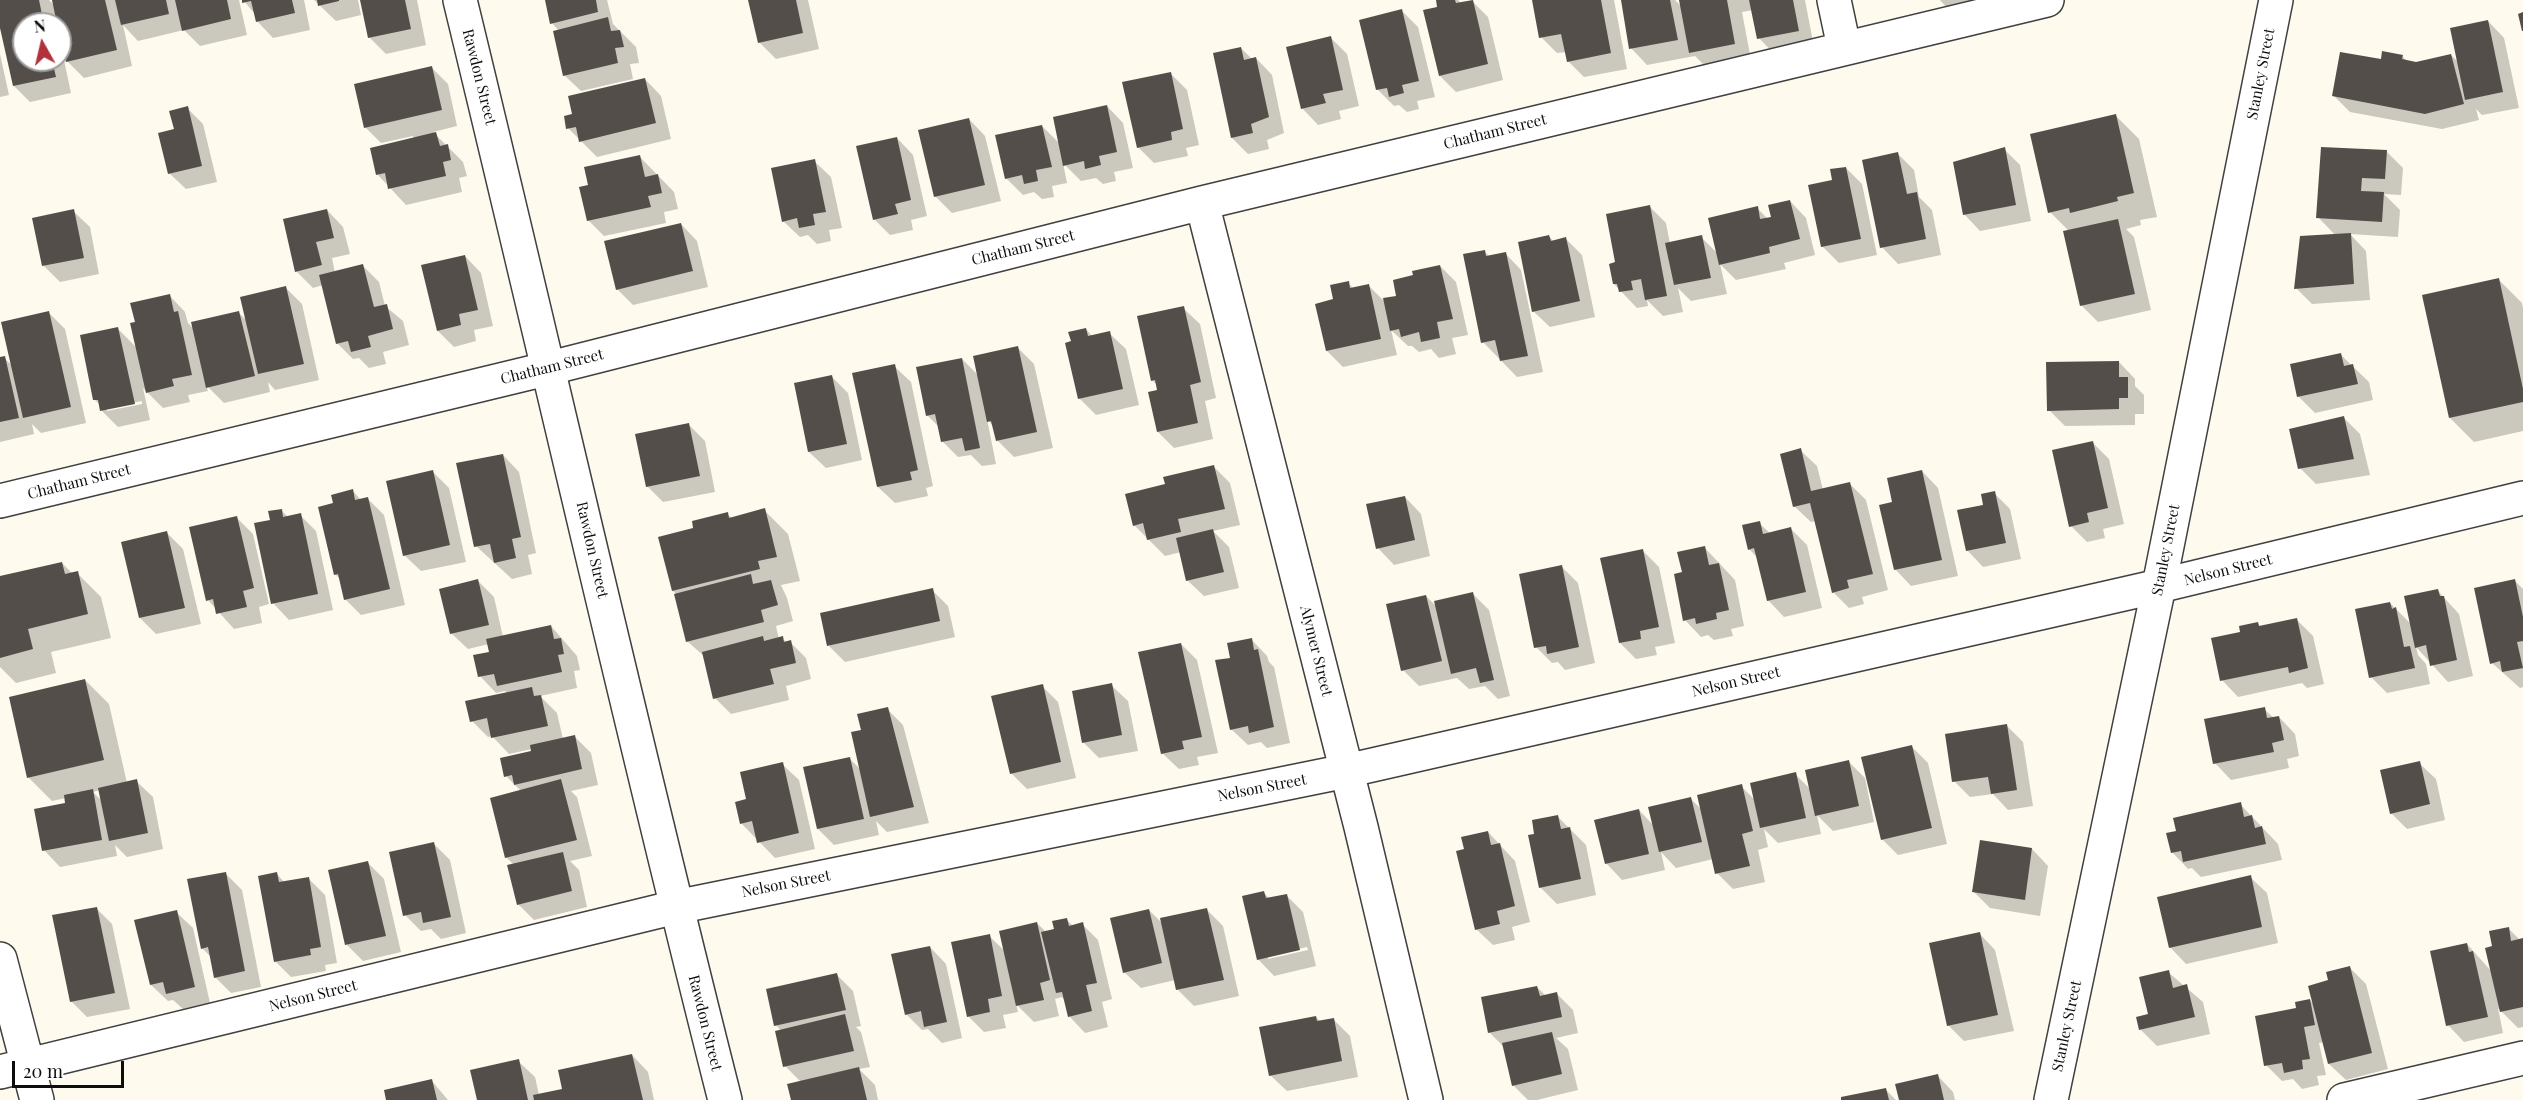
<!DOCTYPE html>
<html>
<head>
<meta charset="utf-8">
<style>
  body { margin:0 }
  #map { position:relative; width:2523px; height:1100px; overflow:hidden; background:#fefaee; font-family:"Playfair Display",serif }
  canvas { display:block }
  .north { position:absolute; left:12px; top:12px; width:60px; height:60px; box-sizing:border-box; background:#fff; border:2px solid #9e9e9e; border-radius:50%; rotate:352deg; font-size:16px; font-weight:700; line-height:24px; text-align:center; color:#0d0d0d }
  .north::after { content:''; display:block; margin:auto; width:21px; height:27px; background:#b1313d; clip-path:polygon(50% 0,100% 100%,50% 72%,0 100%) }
  .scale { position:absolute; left:12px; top:1061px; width:112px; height:27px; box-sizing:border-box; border:3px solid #0d0d0d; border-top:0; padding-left:8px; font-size:18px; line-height:21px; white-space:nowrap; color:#0d0d0d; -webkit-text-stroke:4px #fff; paint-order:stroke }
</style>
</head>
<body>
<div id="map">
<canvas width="2523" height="1100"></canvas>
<div class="north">N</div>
<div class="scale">20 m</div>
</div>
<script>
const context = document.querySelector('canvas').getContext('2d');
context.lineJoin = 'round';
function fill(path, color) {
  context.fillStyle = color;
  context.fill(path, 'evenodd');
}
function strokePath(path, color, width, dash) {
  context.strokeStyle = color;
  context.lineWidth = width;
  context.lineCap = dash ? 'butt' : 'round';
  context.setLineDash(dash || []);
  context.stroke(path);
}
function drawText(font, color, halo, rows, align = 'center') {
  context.font = font + ' "Playfair Display",serif';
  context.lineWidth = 6;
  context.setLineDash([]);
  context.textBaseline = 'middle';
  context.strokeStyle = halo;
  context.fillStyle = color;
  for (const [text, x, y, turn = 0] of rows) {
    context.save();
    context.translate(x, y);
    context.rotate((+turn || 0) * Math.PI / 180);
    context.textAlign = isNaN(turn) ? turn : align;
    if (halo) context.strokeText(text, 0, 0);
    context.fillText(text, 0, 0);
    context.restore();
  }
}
fill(new Path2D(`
  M0,0H49L55,6L53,0H239L247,35L200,46L184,30L138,41L123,25L132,66L84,78L67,61L64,45L61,46L71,93L30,102L14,86L0,21ZM24,24H60V60H24Z
  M243,0H304L310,30L273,38L257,21L255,14Z
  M314,0H358L361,15L336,21Z
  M361,0H417L426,45L386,54L370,38Z
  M546,0H607L613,24L636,47L639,63L630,64L633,79L581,91L564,75L559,31L552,23Z
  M750,0H808L819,49L776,59L760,43Z
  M1437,0H1458L1461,3L1472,1L1488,17L1503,80L1456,92L1440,76Z
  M1533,0H1614L1627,69L1584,77L1568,61L1566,52L1557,53L1541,37Z
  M1622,0H1675L1682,7L1681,0H1805L1814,47L1775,55L1759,38L1753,10L1742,12L1751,60L1707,68L1695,56L1647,65L1631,48Z
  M1940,0H1983L1947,8Z
  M1402,11L1418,27L1435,97L1417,101L1419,109L1407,112L1399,105L1394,106L1377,89Z
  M2488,21L2504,38L2519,108L2482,115L2476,109L2479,120L2442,129L2350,112L2333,95L2382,61L2402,56L2408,62L2416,63L2451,55L2459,63Z
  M1331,38L1347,54L1359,106L1339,111L1341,119L1318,125L1302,108Z
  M1241,48L1252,59L1256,58L1272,75L1284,133L1267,140L1269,149L1248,154L1232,138Z
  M0,54L9,95L0,97Z
  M432,68L448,84L457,126L433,132L463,162L467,176L459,178L462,192L406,205L378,175L414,139L413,136L381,143L365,127Z
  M1170,73L1187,90L1199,145L1186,148L1188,156L1154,163L1138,147Z
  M645,79L661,96L671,139L597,157L568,128L574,115Z
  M1107,106L1123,123L1133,168L1114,172L1116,181L1103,184L1096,178L1081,181L1063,163L1067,183L1052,186L1054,197L1042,199L1034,192L1023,195L1006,178L1042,126L1060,144Z
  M187,108L203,124L217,182L186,189L169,173L176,131Z
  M2115,115L2139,139L2157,217L2140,220L2141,225L2126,229L2134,237L2151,310L2098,322L2082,306L2069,231L2050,212Z
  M969,119L985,136L1001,201L952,213L935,196Z
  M897,138L913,155L927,216L911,220L913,230L890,235L874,219Z
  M2004,149L2020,165L2031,221L1980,231L1964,214Z
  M2386,151L2403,168L2401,195L2384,194L2400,210L2398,237L2350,234L2366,251L2370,300L2312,304L2296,288L2336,236L2318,217Z
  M1898,154L1914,170L1919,197L1932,210L1941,255L1898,264L1882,247Z
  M640,157L674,192L678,209L664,212L666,223L604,236L588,220L590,186Z
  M814,161L831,177L842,228L829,230L831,241L817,244L808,235L800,237L783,221Z
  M1846,168L1862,184L1877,255L1839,263L1822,246L1834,181Z
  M1790,201L1806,218L1815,255L1784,263L1786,269L1736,280L1720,264L1727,294L1691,301L1678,288L1683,312L1663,316L1647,300L1648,306L1637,308L1614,284L1617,263L1650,207L1666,223L1670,244L1701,237L1718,254L1757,208L1768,219L1773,218Z
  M327,210L343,227L350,254L332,258L335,273L363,266L379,282L385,306L403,321L409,345L383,352L386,364L369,368L359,358L353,359L337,343L323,285L313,288L297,272L285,220Z
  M73,211L90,227L99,274L60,282L44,266Z
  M681,224L697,241L708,287L633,305L617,289Z
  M1549,236L1554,242L1566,239L1582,255L1595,317L1550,327L1533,311Z
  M1484,251L1489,256L1505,253L1521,270L1543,372L1517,377L1483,342Z
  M465,256L481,273L493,326L474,330L476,341L454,347L438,331Z
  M1440,266L1456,282L1468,335L1452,338L1456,354L1439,358L1431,349L1419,352L1412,346H1408L1391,330L1397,355L1343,367L1327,351L1335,300L1348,283L1354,289L1369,286L1383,300L1398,297Z
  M2498,279L2522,303L2523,308V431L2474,442L2450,418Z
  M286,288L302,304L319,380L275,390L268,382L270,392L224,403L206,385L208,391L188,395L190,402L163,408L143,388L150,420L118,427L102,411L101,406L95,400L118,329L138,349L137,323L169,295L185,312L188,323L194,329L239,313L247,321ZM142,401V404L107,411V408Z
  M1183,308L1200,324L1216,398L1205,401L1213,439L1174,448L1158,432L1159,391L1158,386L1152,380Z
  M48,312L65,329L86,423L41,433L32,424L34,434L0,442V359L4,358L13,366Z
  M1086,329L1093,337L1109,333L1126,349L1139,405L1096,415L1080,399L1072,342Z
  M1018,348L1034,364L1053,448L1014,457L997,440L994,427L987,419L996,464L982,466L971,455L958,457L942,441L939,427L927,415L962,359L979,376Z
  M2341,355L2369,382L2373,400L2315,413L2299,397L2292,366Z
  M2119,362L2135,379V386L2144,395V414H2135V425L2065,426L2049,410Z
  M894,366L911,382L933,486L926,488L928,496L895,503L878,487Z
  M832,377L848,393L862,460L826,468L809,452Z
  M2344,418L2360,434L2370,475L2316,484L2300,468Z
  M689,425L705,441L715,492L663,502L647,486Z
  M2093,443L2109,459L2124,524L2103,529L2105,538L2087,542L2071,526Z
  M1800,450L1817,466L1823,490L1849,483L1866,500L1888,590L1862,597L1864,604L1849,608L1833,592L1816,521L1811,522L1794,506Z
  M503,455L519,472L536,553L528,555L532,574L512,579L476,546Z
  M1213,466L1230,483L1240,525L1213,531L1229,547L1239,588L1204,596L1187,580L1181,552L1165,556L1134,525L1166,485Z
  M1922,471L1938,488L1958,576L1911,586L1895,569L1894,503Z
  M433,472L449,488L466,562L421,571L404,555Z
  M353,491L361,500L367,498L384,515L405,605L361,615L345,599L341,580L335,574V504Z
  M1994,493L2010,509L2021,559L1983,567L1967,550L1985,506Z
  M1405,497L1421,514L1430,556L1394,565L1378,548Z
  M281,510L288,517L300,515L316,531L333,610L289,620L273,603L271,521Z
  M764,510L788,534L800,581L781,585L787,598L793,621L776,626L779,639L790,642L806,658L811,679L786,686L789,700L731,714L715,698L705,657L687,641L676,594L673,591L695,530L727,514L732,518Z
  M236,517L253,534L269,604L259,607L262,623L234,629L208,600Z
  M1759,523L1771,534L1791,529L1807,545L1822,608L1784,617L1768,600L1758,558L1749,549Z
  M167,533L183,549L201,624L156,634L140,618Z
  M1705,548L1735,580L1744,626L1731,629L1733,636L1714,640L1708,635L1701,637L1685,620L1683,573Z
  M1642,550L1659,567L1675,643L1655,647L1657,655L1636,659L1620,643Z
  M62,563L73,574L77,573L101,597L111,638L51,652L56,673L16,683L0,667V578Z
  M1562,567L1578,583L1595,663L1565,670L1558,662L1552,663L1536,647Z
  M478,581L494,597L503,637L551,626L577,656L580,670L574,671L577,688L540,696L557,713L563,739L574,736L591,753L598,785L571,791L577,797L592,856L570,861L579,870L587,907L534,920L518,904L514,865L506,857L521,791L506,776L533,752L532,749L509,754L492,736L488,737L472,721L507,693L505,691L496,693L480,676L491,653L489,644L468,649L451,633Z
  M2515,581L2523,589V687L2520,688L2492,663Z
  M932,590L948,606L955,637L845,662L829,646Z
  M2438,591L2459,614L2473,676L2448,682L2416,647L2418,655L2426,664L2430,684L2387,693L2371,677L2390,603L2412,625Z
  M1473,594L1489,610L1510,696L1498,699L1485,686L1469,689L1457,678L1419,686L1403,670L1426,596L1437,607Z
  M2297,620L2313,636L2324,684L2307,688L2302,683L2238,697L2222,680L2242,633L2258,624L2261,627Z
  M1251,639L1267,656L1269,662L1274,667L1290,743L1267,748L1261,742L1248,745L1231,729V659Z
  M1181,644L1197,660L1218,753L1197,757L1199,765L1179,769L1162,753Z
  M85,680L109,704L127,783L136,781L153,797L163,849L127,857L115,845L117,856L60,867L44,850L67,804L66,798L52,801L29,778ZM100,790L102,801L93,792Z
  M1111,685L1128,701L1138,751L1099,758L1083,742Z
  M1042,686L1058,702L1076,778L1027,789L1011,773Z
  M887,709L903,725L929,823L887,832L876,821L879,835L834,845L818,829L850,759L861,770L863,732Z
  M2264,709L2274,718L2279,717L2295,734L2299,756L2287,759L2289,768L2231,780L2215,763Z
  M2007,726L2023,742L2033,806L2008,810L1993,794L1970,797L1954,781Z
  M1912,747L1928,763L1947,844L1898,855L1882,839Z
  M1848,761L1865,778L1874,822L1833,831L1817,815L1821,834L1778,843L1764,829L1768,847L1758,850L1765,882L1733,889L1717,873L1713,859L1676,868L1661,852L1665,870L1622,880L1606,863L1639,810L1654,826L1691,799L1702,810L1741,786L1755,800L1795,774L1811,790Z
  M2419,763L2436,779L2445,820L2407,829L2391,813Z
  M782,764L799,780L815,849L775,858L742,824L748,801Z
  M2240,804L2278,844L2282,860L2201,877L2192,868L2188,869L2172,852L2178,832Z
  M1557,816L1586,845L1596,895L1557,904L1541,888L1529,836H1536Z
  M1488,832L1515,861L1530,922L1512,927L1515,940L1493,945L1476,929L1466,850Z
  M434,844L450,860L466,933L441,939L431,929L421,931L405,915Z
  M2032,849L2048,866L2040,916L1990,908L1973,891Z
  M368,863L384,879L401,952L363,961L347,945Z
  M226,874L242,890L261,987L231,993L215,977L211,957L202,948Z
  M277,874L285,883L308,878L325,895L337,963L325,965L326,971L291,977L275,961Z
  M2250,877L2267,893L2278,943L2186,964L2170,947Z
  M1264,893L1270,899L1287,896L1303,912L1316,966L1274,976L1258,959ZM1307,947L1308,950L1268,959V956Z
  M96,908L112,924L130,1009L87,1017L71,1001Z
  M1149,910L1163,924L1207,910L1223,926L1239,996L1194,1006L1178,990L1175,980L1141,988L1124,972Z
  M176,912L193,928L210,1003L183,1009L173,1000L168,1001L151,985Z
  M1066,919L1073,926L1082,924L1098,940L1112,999L1102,1002L1108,1027L1085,1033L1069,1016L1065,1001L1062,997L1055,999L1059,1016L1034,1022L1016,1004L1018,1012L1003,1015L1006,1028L984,1032L968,1016L989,936L1006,952L1037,923L1046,932L1055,930Z
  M2508,928L2520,940L2523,939V1027L2518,1028L2498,1008L2503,1033L2464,1042L2448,1025L2467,944L2492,972L2494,947Z
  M1979,933L1995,950L2014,1031L1964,1041L1948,1025Z
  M930,947L946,964L962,1038L942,1043L928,1029L922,1030L906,1014Z
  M2350,968L2366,984L2388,1069L2346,1080L2329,1064L2324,1042L2319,1043L2326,1075L2317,1076L2319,1085L2302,1089L2293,1079L2282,1081L2266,1065L2297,1010L2310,1000L2315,1006L2330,982Z
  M2168,972L2203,1002L2210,1034L2157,1046L2141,1030L2150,1015Z
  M837,975L853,991L861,1026L856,1027L861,1032L870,1067L859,1069L875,1085L878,1100H792L801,1082L785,1066L781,1031L776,1025Z
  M1537,987L1546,996L1557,994L1573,1010L1578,1033L1556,1038L1568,1049L1578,1090L1537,1100H1528L1514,1086L1504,1047L1489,1032Z
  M1316,1017L1321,1022L1334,1020L1350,1036L1358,1077L1287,1091L1270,1075Z
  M632,1055L648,1072L654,1100H478L518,1061L535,1077L539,1095L564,1090Z
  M1937,1075L1953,1092L1955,1100H1901Z
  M431,1080L448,1100H387Z
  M1886,1090L1896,1100H1843Z`), '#0003');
fill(new Path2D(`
  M0,0H39L44,24H24V60H52L56,77L13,86L0,28Z
  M52,0H105L117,50L66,62L60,36V24H57Z
  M115,0H166L169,14L121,25Z
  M175,0H227L231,19L182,31Z
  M242,0H292L295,13L256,22L251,1L242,3Z
  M317,0H339V1L318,6Z
  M360,0H405L411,29L368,38Z
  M545,0H596L598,12L550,24Z
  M748,0H796L803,33L758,43Z
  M1436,0H1455L1456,3L1473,0L1488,64L1439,76L1423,10L1437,7Z
  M1532,0H1601L1611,53L1567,62L1561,34L1539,38Z
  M1621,0H1670L1678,40L1629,49Z
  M1679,0H1727L1735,44L1689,53Z
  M1749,0H1793L1799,31L1757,39Z
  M1402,9L1419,81L1402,85L1404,93L1389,97L1387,88L1376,90L1359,20Z
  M2523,12V31H2522L2518,14Z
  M608,17L611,31L620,30L624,47L615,48L618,63L563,76L553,31Z
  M2488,20L2503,92L2465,100L2450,28Z
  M1331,36L1343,90L1323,94L1326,103L1301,109L1286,47Z
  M1241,47L1244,60L1256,57L1269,117L1251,124L1253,133L1231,138L1213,53Z
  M2382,51L2403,55L2402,59L2416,62L2451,54L2464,104L2425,114L2332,96L2340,52L2381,59Z
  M432,66L442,110L364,128L354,84Z
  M1171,72L1183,129L1171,132L1172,140L1137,148L1122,82Z
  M645,78L656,123L579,142L576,127L566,129L564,116L572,114L568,96Z
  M1107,105L1117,152L1099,156L1101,165L1085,169L1084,161L1063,166L1053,117Z
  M188,106L202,166L168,174L158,133L174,129L169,111Z
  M2116,114L2134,193L2117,197L2118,201L2070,213L2069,208L2048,213L2030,134Z
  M969,118L985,185L934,197L918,130Z
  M1042,125L1052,167L1036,170L1038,181L1024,184L1022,175L1005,179L995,135Z
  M436,132L440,146L448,144L451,160L443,162L446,176L388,189L385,173L376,175L370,148Z
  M897,137L911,200L895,204L898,214L873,220L856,146Z
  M2005,147L2016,205L1963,215L1953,162Z
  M2321,147L2387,150L2385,179L2362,178L2361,191L2384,192L2382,222L2316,218Z
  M1898,152L1907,194L1917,192L1926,239L1880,248L1862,160Z
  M640,155L645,177L658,174L662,193L648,196L651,207L587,221L579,187L588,185L584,167Z
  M815,159L826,212L813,214L815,225L799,228L797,218L782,222L771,168Z
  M1846,167L1861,239L1821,247L1808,185L1832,180L1830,169Z
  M1790,200L1800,239L1769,247L1770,253L1719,265L1708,218L1758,206L1760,219L1771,217L1768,205Z
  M1650,205L1667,296L1645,300L1641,279L1631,281L1633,290L1619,292L1617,284H1613L1609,264L1615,262L1606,214Z
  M74,209L84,258L42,266L32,218Z
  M327,209L334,238L316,242L322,265L295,272L283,219Z
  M2118,219L2135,294L2080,306L2063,231Z
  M681,223L693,271L616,290L604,241Z
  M2351,233L2354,284L2294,289L2300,236Z
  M1549,235L1551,241L1566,237L1580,301L1532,312L1518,242Z
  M1702,235L1711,278L1674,285L1665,243Z
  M1485,250L1486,256L1506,252L1528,356L1500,361L1495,340L1481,343L1463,254Z
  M465,255L478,310L459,314L461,325L437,331L421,265Z
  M363,264L374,307L387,304L393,329L368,336L371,347L351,352L348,341L336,344L319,275Z
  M1440,265L1453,319L1437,322L1440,338L1421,342L1419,332L1401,337L1399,329L1390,331L1383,298L1396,296L1393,280L1413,275L1412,271Z
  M2499,278L2523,389V402L2449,418L2422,295Z
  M1349,281L1350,288L1369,284L1381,339L1326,351L1315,304L1333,299L1330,285Z
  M286,286L304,364L258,374L240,297Z
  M170,294L174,312L178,311L192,375L172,379L174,386L146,393L130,323L135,322L130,303Z
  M1184,306L1201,382L1190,385L1198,423L1157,432L1148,392L1157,390L1155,380L1151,381L1137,316Z
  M49,311L71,407L23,418L1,322Z
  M239,311L255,376L206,388L191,322Z
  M118,327L135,404L100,411L98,400H93L80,335Z
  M1086,328L1088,336L1110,331L1123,389L1078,399L1065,343L1071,341L1068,332Z
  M1018,346L1037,432L996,441L991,421L987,422L973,356Z
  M2341,353L2344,366L2353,364L2358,384L2297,397L2290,364Z
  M5,356L19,418L0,422V357Z
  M962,358L980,448L965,451L962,438L941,442L935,414L926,416L916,367Z
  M2119,361V377H2128V398H2119V409L2047,411L2046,362Z
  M895,364L918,470L910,472L912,480L877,487L852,373Z
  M832,375L847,444L808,452L794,383Z
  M2344,416L2354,459L2298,469L2289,429Z
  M689,423L700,476L646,487L635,434Z
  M2093,441L2108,508L2087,513L2089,522L2069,527L2052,450Z
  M1801,448L1811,491L1850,482L1873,574L1847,580L1849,588L1832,593L1810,503L1793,507L1780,454Z
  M503,454L521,537L512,539L516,558L494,563L490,544L474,547L456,463Z
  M1214,465L1225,509L1178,519L1181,532L1147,540L1143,523L1133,526L1125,494L1165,484L1163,477Z
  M433,470L450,545L403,556L386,481Z
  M1922,470L1942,560L1894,570L1879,505L1892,502L1887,478Z
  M353,489L355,500L368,497L390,589L344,600L338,574L334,575L318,507L333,503L331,495Z
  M1995,491L2006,543L1966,551L1957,510L1983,505L1981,494Z
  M1405,496L1415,540L1376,549L1366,504Z
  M765,508L777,557L758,561L760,569L672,591L658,537L693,528L692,521L728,512L729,518Z
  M282,509L283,517L301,513L318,594L271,604L254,523L270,520L268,511Z
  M237,516L254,588L243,591L247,607L216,614L213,599L206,601L189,527Z
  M1760,521L1763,534L1791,527L1806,592L1767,601L1754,548L1748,550L1742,525Z
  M1213,529L1224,572L1186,581L1176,538Z
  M167,531L185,608L139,618L121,542Z
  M1705,546L1709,565L1719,563L1729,610L1716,613L1717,619L1696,624L1695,618L1683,621L1674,574L1682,572L1677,552Z
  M1643,549L1659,627L1640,631L1641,639L1619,643L1600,558Z
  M62,562L65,574L78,571L88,614L28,629L33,649L0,658V576Z
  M1562,565L1579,647L1547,654L1546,646L1534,648L1519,574Z
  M751,574L753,584L771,580L778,605L761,610L764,622L686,642L674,594Z
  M478,579L489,625L450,634L439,589Z
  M2515,579L2523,617V641L2517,642L2523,668L2502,672L2500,661L2490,664L2474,588Z
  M933,588L940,621L827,646L820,613Z
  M2438,589L2440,596H2444L2457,660L2430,666L2426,645L2415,648L2404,596Z
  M1473,592L1494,680L1480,683L1476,668L1451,674L1434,601Z
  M1426,595L1442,661L1401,671L1386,604Z
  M2390,602L2392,609L2396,607L2404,647L2410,646L2415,668L2369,678L2355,609Z
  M2297,618L2308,668L2289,673L2288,667L2220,681L2211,638L2240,632L2239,626L2258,622L2259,626Z
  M551,625L554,639L561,638L564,654L558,655L562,672L497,686L494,674L478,677L473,655L489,652L486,639Z
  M763,636L764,641L783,636L784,642L791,640L796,663L770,669L774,684L713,699L702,652Z
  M1252,638L1254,650L1258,649L1274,727L1249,733L1248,726L1230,730L1215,660L1230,658L1227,643Z
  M1181,643L1202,737L1182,741L1184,749L1161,754L1138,652Z
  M85,679L104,760L27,778L9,697Z
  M1112,683L1122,735L1082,743L1072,691Z
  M1043,684L1061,762L1010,774L991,696Z
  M532,687L534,696L541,695L548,726L491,738L487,718L470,722L465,701Z
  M888,707L914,807L870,817L851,732L861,730L857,714Z
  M2265,707L2267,718L2279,716L2284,740L2272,743L2274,752L2213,764L2204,719Z
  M2007,724L2017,790L1991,794L1988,777L1952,782L1945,734Z
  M575,735L582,769L514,785L512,775L504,777L500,758L531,751L530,745Z
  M1912,745L1932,828L1881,840L1861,757Z
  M850,757L864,819L817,829L803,767Z
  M1849,760L1859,806L1815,816L1805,770Z
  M2420,761L2430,804L2390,814L2380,770Z
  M783,762L799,833L757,843L752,821L740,824L735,802L746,799L740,772Z
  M1796,772L1806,818L1760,828L1750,783Z
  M137,779L148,833L109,841L98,788Z
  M561,779L577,840L505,858L490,798Z
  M1742,784L1753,831L1742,834L1750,866L1715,874L1697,795Z
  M93,789L102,840L42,851L34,809L65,803L64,795Z
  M1691,797L1702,842L1659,852L1648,807Z
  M2241,802L2244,817L2252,815L2255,828L2262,826L2266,844L2183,862L2181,851L2171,853L2166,833L2176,831L2173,818Z
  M1639,809L1649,854L1605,864L1594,820Z
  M1558,815L1561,829L1570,827L1581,879L1539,888L1528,835L1534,834L1532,820Z
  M1488,831L1491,845L1500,843L1515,906L1497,911L1500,924L1475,930L1456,851L1464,849L1461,837Z
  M1980,840L2032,848L2025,900L1972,892Z
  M434,842L451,917L423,923L421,912L403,916L389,852Z
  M563,852L572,891L517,905L507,865Z
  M368,861L386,936L345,945L328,870Z
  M226,872L245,971L214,978L208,947L201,949L187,879Z
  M277,872L279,882L309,877L321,947L310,949L311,955L274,962L258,876Z
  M2251,875L2262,927L2169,948L2157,897Z
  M1264,891L1266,898L1287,894L1300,950L1257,960L1242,896Z
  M97,907L115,993L70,1002L52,915Z
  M1207,908L1224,980L1176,990L1160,918Z
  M1149,909L1162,963L1123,973L1110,918Z
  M177,910L195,987L166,994L163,982L150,985L134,920Z
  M1067,918L1069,926L1083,922L1097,983L1086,985L1092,1011L1068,1017L1062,992L1056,993L1041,932L1054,929L1052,921Z
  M1037,922L1050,980L1040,983L1044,1000L1016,1006L999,931Z
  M2509,927L2511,941L2523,938V1007L2500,1012L2485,948L2492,946L2489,931Z
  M1980,932L1998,1015L1947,1026L1929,943Z
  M990,934L1002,996L988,999L990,1012L967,1017L951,942Z
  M2467,943L2469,952L2473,951L2488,1017L2446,1026L2430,951Z
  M930,946L947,1022L924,1027L921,1011L905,1015L891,954Z
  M2350,966L2372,1053L2328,1064L2308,986L2328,980L2326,972Z
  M2169,970L2173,988L2187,984L2195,1017L2139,1030L2136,1017L2148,1014L2139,977Z
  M837,973L846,1010L774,1026L766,989Z
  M1537,986L1540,996L1557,992L1562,1017L1488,1033L1481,997Z
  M2310,999L2315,1025L2304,1027L2310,1059L2302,1060L2303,1069L2284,1073L2282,1063L2264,1066L2255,1016L2296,1008L2295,1002Z
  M845,1014L854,1051L783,1067L775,1031Z
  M1316,1016L1317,1021L1334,1018L1342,1061L1269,1076L1259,1027Z
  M1552,1032L1562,1074L1512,1086L1502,1043Z
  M632,1054L643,1100H534L533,1095L562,1089L558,1070Z
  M519,1059L528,1100H477L470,1070Z
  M859,1067L867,1100H791L787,1084Z
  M1938,1074L1944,1100H1899L1895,1084Z
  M432,1079L437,1100H386L384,1090Z
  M1886,1088L1889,1100H1841V1097Z`), '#544e4a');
const minor = new Path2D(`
  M460,0C549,366 632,735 725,1100
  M1834,0L1844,47
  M1202,203L1361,827L1426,1100
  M0,501L550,368L1202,203L2047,0
  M0,959L37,1100
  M0,1072L676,907L1346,771L2159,586L2523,498
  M2344,1100L2523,1058`);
const tertiary = new Path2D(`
  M2051,1100L2159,586L2276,0`);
strokePath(minor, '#404040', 36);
strokePath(tertiary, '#404040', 36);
strokePath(minor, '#fff', 33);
strokePath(tertiary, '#fff', 33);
drawText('15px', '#0d0d0d', '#fff', [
  ["Stanley Street",2261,74,-79],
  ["Rawdon Street",479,77,76],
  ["Chatham Street",1495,132,-14],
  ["Chatham Street",1023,248,-14],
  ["Chatham Street",552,367,-14],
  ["Chatham Street",79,482,-14],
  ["Rawdon Street",592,550,77],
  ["Stanley Street",2166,550,-79],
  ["Nelson Street",2228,570,-14],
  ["Alymer Street",1316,651,76],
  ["Nelson Street",1736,682,-13],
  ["Nelson Street",1262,788,-11],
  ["Nelson Street",786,884,-11],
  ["Nelson Street",313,996,-14],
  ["Rawdon Street",705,1023,76],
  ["Stanley Street",2067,1026,-78]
]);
</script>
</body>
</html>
